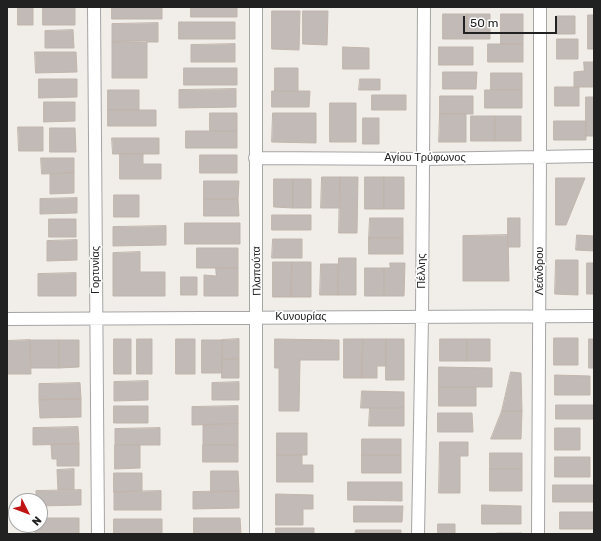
<!DOCTYPE html>
<html>
<head>
<meta charset="utf-8">
<style>
  body { margin:0 }
  #map { position:relative; width:601px; height:541px; overflow:hidden; background:#f1eee9; font-family:Rubik,sans-serif }
  canvas { display:block }
  .frame { position:absolute; inset:0; border:8px solid #212121; pointer-events:none }
  .north { position:absolute; left:8px; top:493px; width:40px; height:40px; box-sizing:border-box; background:#fff; border:1px solid #a6a6a6; border-radius:50%; rotate:132deg; font-size:11px; font-weight:700; line-height:16px; text-align:center; color:#212121 }
  .north::after { content:''; display:block; margin:auto; width:14px; height:18px; background:#bf1313; clip-path:polygon(50% 0,100% 100%,50% 72%,0 100%) }
  .scale { position:absolute; left:463px; top:16px; width:94px; height:18px; box-sizing:border-box; border:2px solid #212121; border-top:0; padding-left:5px; font-size:12px; line-height:14px; white-space:nowrap; color:#212121; -webkit-text-stroke:3px #fff; paint-order:stroke }
</style>
</head>
<body>
<div id="map">
<canvas width="601" height="541"></canvas>
<div class="frame"></div>
<div class="north">N</div>
<div class="scale">50 m</div>
</div>
<script>
const context = document.querySelector('canvas').getContext('2d');
context.lineJoin = 'round';
function fill(path, color) {
  context.fillStyle = color;
  context.fill(path, 'evenodd');
}
function strokePath(path, color, width, dash) {
  context.strokeStyle = color;
  context.lineWidth = width;
  context.lineCap = dash ? 'butt' : 'round';
  context.setLineDash(dash || []);
  context.stroke(path);
}
function drawText(font, color, halo, rows, align = 'center') {
  context.font = font + ' Rubik,sans-serif';
  context.lineWidth = 3;
  context.setLineDash([]);
  context.textBaseline = 'middle';
  context.strokeStyle = halo;
  context.fillStyle = color;
  for (const [text, x, y, turn = 0] of rows) {
    context.save();
    context.translate(x, y);
    context.rotate((+turn || 0) * Math.PI / 180);
    context.textAlign = isNaN(turn) ? turn : align;
    if (halo) context.strokeText(text, 0, 0);
    context.fillText(text, 0, 0);
    context.restore();
  }
}
const building = new Path2D(`
  M18,7H33V25H18Z
  M43,7H75V25H43Z
  M112,7H162V19H112Z
  M191,7H237V17H191Z
  M272,11H300L299,50L272,49Z
  M303,11H328L327,45L303,44Z
  M443,14H467V39H443Z
  M467,14H490V39H467Z
  M501,14H523V44H501Z
  M588,15H594V49H588Z
  M557,16H575V34H557Z
  M179,22H235V39H179Z
  M158,23V42H112V24Z
  M73,30L74,48H45V31Z
  M557,39H578V59H557Z
  M147,41V78H112V42Z
  M235,44V62H191V45Z
  M488,44H523V62H488Z
  M343,47L369,48V69H343Z
  M439,47H473V65H439Z
  M35,52H76L77,72L36,73Z
  M584,62H594V87H574V72L584,71Z
  M184,68H237V85H184Z
  M275,68H298V91H275Z
  M443,72H477L476,89H443Z
  M491,73H522V90H491Z
  M39,79H77V97L39,98Z
  M360,79H380V90H359Z
  M555,87H579V106H555Z
  M236,89V107L179,108V90Z
  M108,90H139V110H108Z
  M485,90H522V108H485Z
  M272,91H310L309,107H272Z
  M372,95H406V110H372Z
  M440,96H473V114H440Z
  M586,97H594V136H586Z
  M44,102H75V121L44,122Z
  M330,103H356V142H330Z
  M108,110H156V126H108Z
  M210,113H237V131H210Z
  M273,113H316V143L272,142Z
  M440,114H466V142H439Z
  M471,116H495V141H471Z
  M495,116H521V141H495Z
  M363,118H379V144H363Z
  M554,121H586V140H554Z
  M18,127H43V151H19Z
  M50,128H75L76,152H50Z
  M186,131H237V148H186Z
  M112,138H159V154H113Z
  M120,154H143V164H161V179H120Z
  M200,155H237V173H200Z
  M41,158H74V173L42,174Z
  M74,173V193L50,194V174Z
  M322,177H340V208H321Z
  M340,177H358L357,233H339Z
  M365,177H384V209H365Z
  M384,177H404V209H384Z
  M556,178H585L566,225H556Z
  M274,179H293V208L274,207Z
  M293,179H311V208H293Z
  M204,181H239L238,199H204Z
  M114,195H139V217H114Z
  M77,198V213L40,214V199Z
  M204,199H238L239,216H204Z
  M272,215H311V230H272Z
  M370,218H403V238H369Z
  M508,218H520V247H508Z
  M49,219H76V237H49Z
  M185,223H240V244H185Z
  M166,226V245L113,246V227Z
  M508,235L509,281H463V236Z
  M577,235L594,236V251L576,250Z
  M369,238H403V254H369Z
  M273,239H302V258H272Z
  M77,240V260L47,261V241Z
  M197,248H238V268H197Z
  M140,252V272H165V296H113V253Z
  M339,258H356V295H338Z
  M556,260H578V295L555,294Z
  M273,262H292L291,297H273Z
  M292,262H311V297H291Z
  M390,263H405L404,296H384V268H390Z
  M587,263H594V294H587Z
  M321,264H339L338,295H320Z
  M216,268H238V296H204V275L216,276Z
  M365,268H384V296H365Z
  M76,273V296H38V274Z
  M181,277H197V295H181Z
  M554,338H578V365H554Z
  M114,339H131V374H114Z
  M137,339H152V374H137Z
  M176,339H195V374H176Z
  M239,339V359H222V340Z
  M275,339L339,340V360H300L299,411H279V368H275Z
  M344,339H363L362,378H344Z
  M363,339H386V366H377V378H362Z
  M386,339H404V380H386Z
  M440,339H467V361H440Z
  M467,339H490V361H467Z
  M589,339H594V368H589Z
  M30,340H59V368H31Z
  M30,340L31,374H7V341Z
  M59,340H79V367L59,368Z
  M202,340H222V373H202Z
  M222,359H239V378H222Z
  M439,367L492,368V387H439Z
  M511,372L521,373L522,411H502Z
  M555,375L590,376V395H555Z
  M148,381V400L114,401V382Z
  M239,382V400H212V383Z
  M80,383L81,399L39,400V384Z
  M439,387H476V406H439Z
  M362,391L404,392V408H361Z
  M81,399V417L40,418L39,400Z
  M556,405H594V419H556Z
  M114,406H148V423H114Z
  M238,406V424L192,425V407Z
  M370,408H404V426H369Z
  M502,411H522L521,439H491Z
  M438,413H472L473,432H438Z
  M238,424V445H203V425Z
  M78,427L79,444L33,445V428Z
  M160,428V445H115V429Z
  M555,428H580V450H555Z
  M277,433H307V455H277Z
  M362,439H401V455H362Z
  M440,442H468V456H460V493H439Z
  M79,444V466H57V459H52L51,445Z
  M115,445H140V468L115,469Z
  M203,445H238V462H203Z
  M490,453H522V469H490Z
  M277,455H302V465H313V482H277Z
  M362,455H401V473H362Z
  M555,457H590V477H555Z
  M74,469V490H58L57,470Z
  M490,469H522V491H490Z
  M211,471H238L239,491L211,492Z
  M114,473H142V491L114,492Z
  M348,482H402V501L348,500Z
  M553,485H594V502H553Z
  M81,490V505L40,506V501H36V491Z
  M161,491V510H114V492Z
  M239,491V508L193,509V492Z
  M276,494L313,495V509H303V525H276Z
  M482,505L521,506V524H482Z
  M354,506H403L402,522H354Z
  M560,512H594V529H560Z
  M40,518H79V534H35L34,525H40Z
  M194,518H240L241,534H194Z
  M114,519H162V534H114Z
  M438,524H455V534H438Z
  M276,528H314V534H276Z
  M356,530H401V534H355Z
  M497,533H522V534H497Z`);
fill(building, '#c1bab6');
strokePath(building, '#c1b5ac', 1);
const minor = new Path2D(`
  M94,7L98,534
  M256,7V534
  M255,158L423,159L594,156
  M7,319L594,316
  M418,534L422,317L424,7
  M538,534L540,157V7`);
strokePath(minor, '#a5a5a5', 14);
strokePath(minor, '#fff', 12);
drawText('11px', '#212121', '#fff', [
  ["Αγίου Τρύφωνος",425,158],
  ["Γορτυνίας",96,270,-90],
  ["Πλαπούτα",257,271,-91],
  ["Πέλλης",422,271,-90],
  ["Λεάνδρου",540,271,-90],
  ["Κυνουρίας",301,317]
]);
</script>
</body>
</html>
